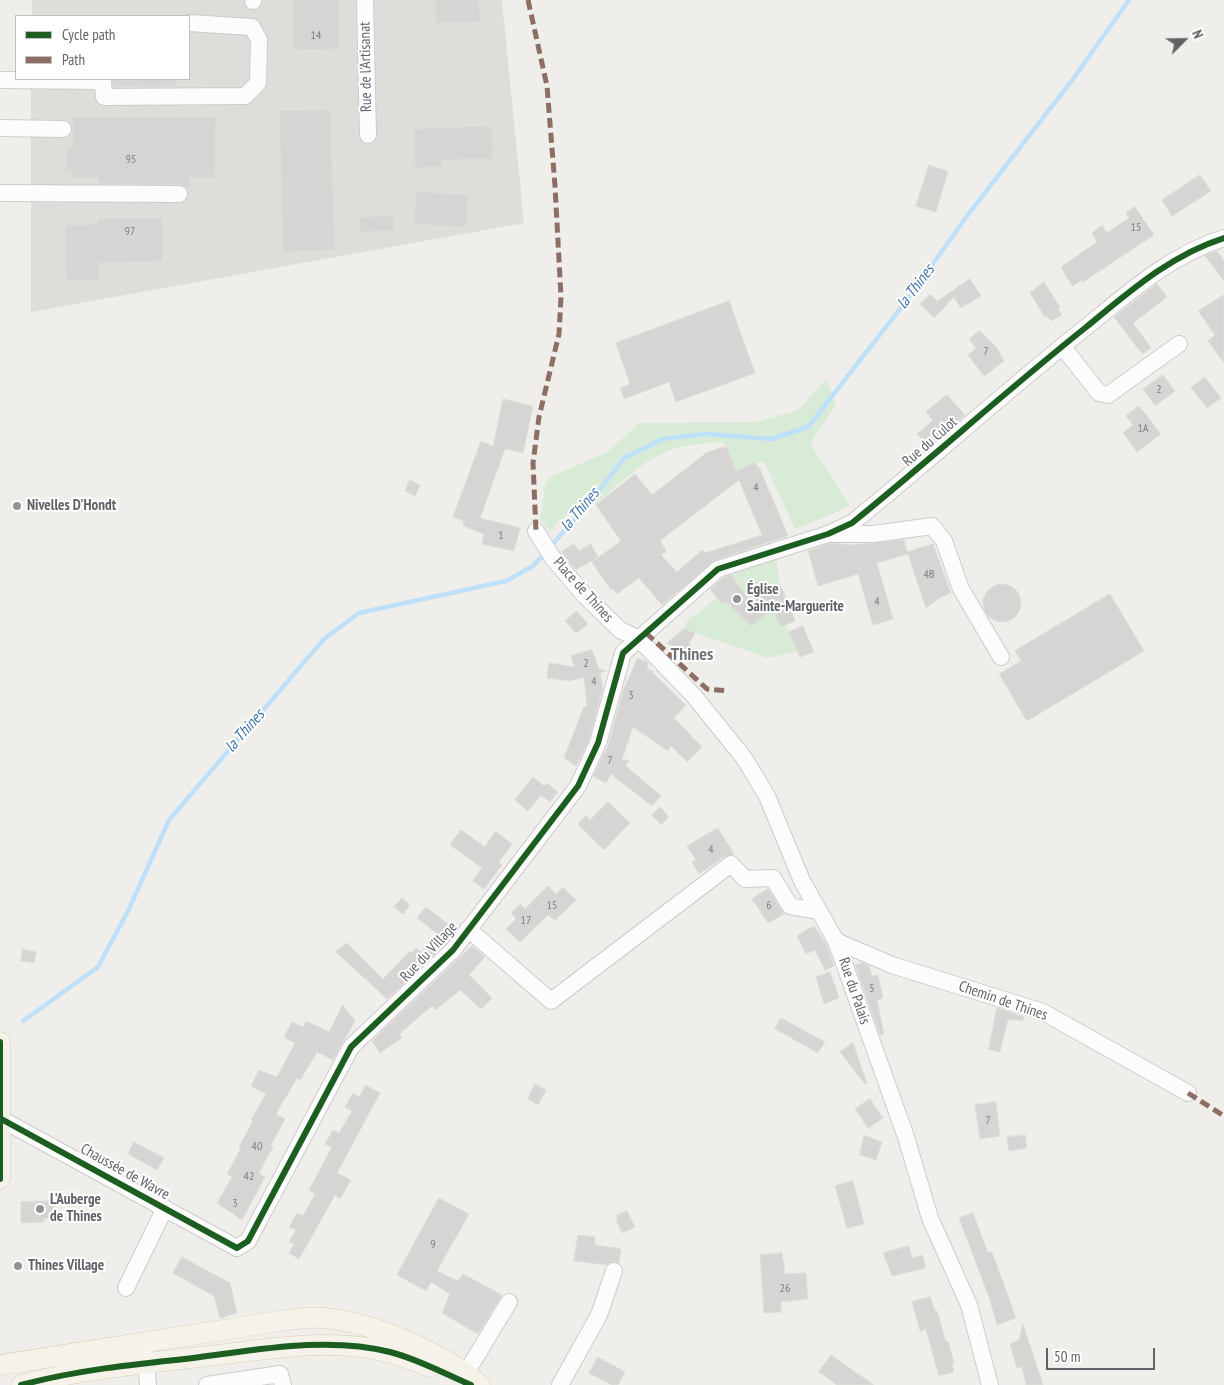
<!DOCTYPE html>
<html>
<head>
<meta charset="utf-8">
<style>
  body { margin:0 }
  #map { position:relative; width:1224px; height:1385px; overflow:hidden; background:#efeeea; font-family:"PT Sans Narrow",sans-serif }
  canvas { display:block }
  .legend { position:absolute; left:15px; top:15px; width:175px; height:65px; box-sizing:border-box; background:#fff; border:1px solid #bfc1c3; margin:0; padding:6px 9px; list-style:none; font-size:15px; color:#5f6368 }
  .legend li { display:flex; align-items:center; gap:10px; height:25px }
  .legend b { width:25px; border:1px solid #bfc1c3 }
  .north { position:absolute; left:1159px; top:15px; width:50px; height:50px; -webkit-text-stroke:4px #fff; paint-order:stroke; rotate:67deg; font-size:14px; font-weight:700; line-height:20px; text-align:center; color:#5f6368 }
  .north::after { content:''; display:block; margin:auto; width:18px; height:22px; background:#5f6368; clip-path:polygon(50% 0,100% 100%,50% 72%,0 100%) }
  .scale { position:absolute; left:1046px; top:1348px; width:109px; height:22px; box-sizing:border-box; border:2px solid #5f6368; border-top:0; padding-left:6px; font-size:15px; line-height:18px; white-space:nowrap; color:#5f6368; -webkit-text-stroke:4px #fff; paint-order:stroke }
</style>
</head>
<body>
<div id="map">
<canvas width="1224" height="1385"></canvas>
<ul class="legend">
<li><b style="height:6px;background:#1b5e20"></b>Cycle path</li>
<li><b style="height:6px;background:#8d6e63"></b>Path</li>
</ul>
<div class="north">N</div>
<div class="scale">50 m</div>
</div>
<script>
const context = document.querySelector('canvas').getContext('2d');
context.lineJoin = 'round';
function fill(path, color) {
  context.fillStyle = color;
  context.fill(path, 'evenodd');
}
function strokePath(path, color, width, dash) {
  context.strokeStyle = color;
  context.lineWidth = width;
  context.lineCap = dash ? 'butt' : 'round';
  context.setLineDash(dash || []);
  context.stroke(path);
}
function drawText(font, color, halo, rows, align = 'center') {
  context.font = font + ' "PT Sans Narrow",sans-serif';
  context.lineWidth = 4;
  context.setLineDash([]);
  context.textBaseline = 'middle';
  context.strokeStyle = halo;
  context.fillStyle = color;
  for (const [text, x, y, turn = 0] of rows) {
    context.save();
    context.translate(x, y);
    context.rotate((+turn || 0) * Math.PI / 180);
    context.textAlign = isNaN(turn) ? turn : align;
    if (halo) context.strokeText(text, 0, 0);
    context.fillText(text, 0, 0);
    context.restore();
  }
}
fill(new Path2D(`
  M32,0H502L524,223L31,312V79H189V16H32Z`), '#dfddda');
fill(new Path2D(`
  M826,379L836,405L810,443L850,506L795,529L764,461L736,471L727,448L722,442C704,444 684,444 668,451C640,462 618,485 596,505L587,492L550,532L540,518C545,504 541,489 550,477L608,452L639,423L757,422L798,410Z
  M776,556L780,586L766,592L781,627L786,625L798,651L768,658L684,629L687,621L717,598L722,604L726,601L751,626L759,620L749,598L729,572Z`), '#d8ebd6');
strokePath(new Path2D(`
  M550,547L600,490L624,458L663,439L705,434L772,439L808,427L907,300L967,216L1073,79L1129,0
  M23,1021L98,967L129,909L169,820L324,639L359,613L506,581L533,566L545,553`), '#bfe0f9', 4.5);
const building = new Path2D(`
  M293,0H339V49L294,50Z
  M435,0H479L481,22L436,23Z
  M113,79H176V86L113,87Z
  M330,110L335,250L283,252L279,111Z
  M73,117H216L215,178H190V189L179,184H98V178H73L72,171H66V148H72Z
  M492,126L493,159L442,160V167L415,168L414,129Z
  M929,165L948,171L936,212L916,206Z
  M1200,175L1211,191L1172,216L1162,200Z
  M416,191L468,195L466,227L414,224Z
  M1135,207L1154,235L1083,282L1082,280L1072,286L1061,267L1097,242L1092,233L1102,225L1107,233L1129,218L1126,213Z
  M394,216V231L359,232V217Z
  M162,218L163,261L99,263V280H66L65,225L97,224V219Z
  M1217,251L1224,261V281L1205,256Z
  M970,279L981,296L961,308L954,297L934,318L920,304L930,294L937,301Z
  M1044,282L1060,307L1058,309L1062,315L1051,321L1047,316L1045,317L1030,293Z
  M1157,284L1167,297L1133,323L1151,348L1142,354L1114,317Z
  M1224,295V363L1208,341L1215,335L1198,311Z
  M729,301L755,373L676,402L669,382L624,399L620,388L630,384L616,343Z
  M980,331L997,348L1004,361L984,376L968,355L976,348L969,339Z
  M1163,375L1175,391L1155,406L1143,389Z
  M1205,377L1221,398L1207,408L1191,388Z
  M947,395L965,415L933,442L932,440L926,444L917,434L933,420L926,412Z
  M503,399L533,406L523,453L505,449L480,518L520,528L514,551L482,544L484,534L468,528L463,525L464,521L453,517L481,441L493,446Z
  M1139,406L1161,434L1137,452L1123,433L1133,425L1126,416Z
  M723,447L727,448L736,471L755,463L760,469L788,536L715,560L662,605L639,578L617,594L613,589L611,590L592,562L621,541L596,505L635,474L652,495L706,453ZM739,480L762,535L705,553L702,550L677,572L661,555L666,551L660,541Z
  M410,480L420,485L415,496L405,491Z
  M904,540L907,552L933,544L951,593L939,598L926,608L908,554L877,563L893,619L873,625L858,574L818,586L808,551L831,543L852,545Z
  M574,544L579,551L591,544L598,557L576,570L561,552Z
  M731,575L749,599L781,586L795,621L781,627L773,609L751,626L726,601L722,604L710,589L723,578Z
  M983 603a19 19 0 1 1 38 0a19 19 0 1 1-38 0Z
  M1110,594L1144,651L1027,721L999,674L1021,661L1015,651Z
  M577,611L588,624L576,633L565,621Z
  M803,626L814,652L800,657L789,632Z
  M684,629L695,633L689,643L698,654L691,663L667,643Z
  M592,650L599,669L607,671L600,673L603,688L589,740L576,766L564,758L584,707L587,706L584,677L570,681L547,678L549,663L575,667L571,656Z
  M638,658L648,662L647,668L654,672L653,673L686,705L674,718L702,747L687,762L671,746L668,751L633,727L622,759L629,761L625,765L661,796L652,806L611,774L606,783L593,776L608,746L623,691Z
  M533,777L544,786L547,783L558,792L550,802L541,795L528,811L515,800Z
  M608,802L630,823L604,850L578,824L586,815L590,820Z
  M660,807L669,817L661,825L652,815Z
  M718,828L734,854L725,856L699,874L692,862L696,860L687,846Z
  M461,830L485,847L495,831L512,844L499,862L502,865L484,889L473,881L482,868L450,845Z
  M548,886L556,894L563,887L576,900L555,920L548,915L520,942L506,929L516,919L511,913L520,904L525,909Z
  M768,889L784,914L768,923L752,899Z
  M402,898L410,905L403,914L394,907Z
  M426,907L448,924L439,935L417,918Z
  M814,926L827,945L834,966L825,970L815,950L806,954L797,936Z
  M347,943L383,979L410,951L412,953L416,948L421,952L429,943L438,951L387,999L336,952Z
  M472,946L485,957L469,975L492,998L481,1009L460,990L435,1010L432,1006L399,1034L402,1038L380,1053L372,1041Z
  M23,949L36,952L34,963L21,961Z
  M863,963L869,966L872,976L878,975L883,998L877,1000L884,1034L880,1035L855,965Z
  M830,972L839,998L824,1004L816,977Z
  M343,1005L355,1021L333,1060L317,1052L300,1080L297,1078L276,1114L285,1119L271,1145L273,1147L259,1173L265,1177L242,1220L217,1203L232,1177L227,1174L241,1148L239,1147L253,1121L251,1120L266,1094L251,1086L259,1070L277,1077L295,1043L284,1037L292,1022L303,1027L306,1021L329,1032Z
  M997,1008L1024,1017L1023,1021L1008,1019L1000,1052L989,1049Z
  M781,1018L825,1042L818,1053L775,1029Z
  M853,1043L867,1084H865L840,1052Z
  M535,1084L546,1090L538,1105L528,1099Z
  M366,1085L380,1093L337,1173L351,1180L340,1199L335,1195L299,1259L289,1253L294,1244L289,1242L296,1230L289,1227L297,1213L303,1216L315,1194L309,1190L332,1147L325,1144L333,1130L339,1133L352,1111L345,1107L353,1093L359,1097Z
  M870,1099L883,1118L868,1128L855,1109Z
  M996,1102L1000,1136L980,1139L975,1105Z
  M864,1135L882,1142L876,1160L860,1155Z
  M1025,1135L1027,1148L1009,1151L1007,1137Z
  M134,1142L164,1158L157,1170L128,1154Z
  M853,1181L864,1224L847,1228L835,1186Z
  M439,1198L469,1214L437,1271L458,1281L463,1274L502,1295L478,1334L442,1313L450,1294L431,1282L426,1291L397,1275Z
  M53,1201V1218L44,1219V1222L21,1223V1202Z
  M627,1211L635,1227L622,1233L616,1220L618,1219L616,1216Z
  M973,1213L988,1253L992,1252L1016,1318L997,1325L990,1300L959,1218Z
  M578,1235L595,1237V1245L621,1249L619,1263L613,1261L606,1265L574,1261Z
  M909,1246L912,1258L922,1255L926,1268L892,1276L883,1253Z
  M782,1253L785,1274L806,1273L808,1299L781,1302V1312L764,1313L760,1255Z
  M182,1257L230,1283L237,1313L220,1318L214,1296L173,1273Z
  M930,1297L935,1311H937L946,1342L948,1341L954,1363L952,1364L954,1372L939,1376L926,1329L920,1331L912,1302Z
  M1023,1324L1043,1385H1026L1022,1367L1017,1368L1010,1344L1019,1340Z
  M831,1355L874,1385H837L819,1372Z
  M598,1357L625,1372L618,1385H612L589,1373Z`);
fill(building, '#d6d5d3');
strokePath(building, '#deddd9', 1);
const minor = new Path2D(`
  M365,0L368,135
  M253,1V0
  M0,80L103,81L104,97L245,96L258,83L259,40L252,27L189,23
  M0,128L63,129
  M0,193L179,194
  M1062,346L1099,393L1108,395L1179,344
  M536,531L552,557L585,596L620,630L639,639L694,696L744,758L767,796L802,881L836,941L906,1137L930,1218L969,1305L990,1385
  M834,534H874L932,526L944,541L961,589L1001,657
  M468,929L551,1001L731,864L745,879L773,878L790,906L817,911
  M836,941L892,965L1043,1012L1188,1093
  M1,1119L237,1248L248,1241L351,1047L453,950L578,786L598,743L623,653L718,569L828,534L852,523C931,459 1006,391 1085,328C1128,293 1170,255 1224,238
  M126,1288L165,1208
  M144,1342L148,1385
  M466,1373L509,1302
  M207,1385L280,1374L283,1385
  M560,1385L599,1315L614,1271`);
const major = new Path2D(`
  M0,1042V1179
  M0,1365L286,1320C298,1319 312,1317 324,1318C372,1322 444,1353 480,1385
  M21,1385C82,1369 146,1363 209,1356C252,1351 307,1342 350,1346C378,1348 404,1356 430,1367`);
strokePath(minor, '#cbcccc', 18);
strokePath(major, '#d7ceb8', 21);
strokePath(minor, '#fdfcfc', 16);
strokePath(major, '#f4f2e9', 20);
strokePath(new Path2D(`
  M528,0L547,86L555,186L561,297L559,334L539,417L533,463L536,531
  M646,633L707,689L729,691
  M1188,1093L1224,1116`), '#8d6e63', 5, [10, 5]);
strokePath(new Path2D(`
  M0,1042V1179
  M1,1119L237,1248L248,1241L351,1047L453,950L578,786L598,743L623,653L718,569L828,534L852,523C931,459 1006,391 1085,328C1128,293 1170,255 1224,238
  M21,1385C77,1370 136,1364 193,1358C257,1350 327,1336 390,1352C418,1359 445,1374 471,1385`), '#1b5e20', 6);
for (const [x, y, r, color] of [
  [17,506,5,"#919496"],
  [737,599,5,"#919496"],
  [40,1209,5,"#919496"],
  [18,1266,5,"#919496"]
]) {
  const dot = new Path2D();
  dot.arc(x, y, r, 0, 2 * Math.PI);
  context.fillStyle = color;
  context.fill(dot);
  strokePath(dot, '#fff', 2);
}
drawText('12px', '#7e8184', null, [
  ["14",316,36],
  ["95",131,160],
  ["15",1136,228],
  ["97",130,232],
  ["7",986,352],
  ["2",1159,390],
  ["1A",1143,429],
  ["4",756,488],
  ["1",501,536],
  ["4B",929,575],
  ["4",877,602],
  ["2",586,664],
  ["4",594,682],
  ["3",631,696],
  ["7",610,761],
  ["4",711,850],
  ["15",552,906],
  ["6",769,906],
  ["17",526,921],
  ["5",872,989],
  ["7",988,1121],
  ["40",257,1147],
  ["42",249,1177],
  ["3",235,1204],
  ["9",433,1245],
  ["26",785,1289]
]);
drawText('15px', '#5f6368', '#fff', [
  ["Rue de l'Artisanat",366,67,-91],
  ["Rue du Culot",930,442,-41],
  ["Place de Thines",583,590,48],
  ["Rue du Village",429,952,-47],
  ["Rue du Palais",854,991,71],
  ["Chemin de Thines",1003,1001,19],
  ["Chaussée de Wavre",125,1172,29]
]);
drawText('bold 15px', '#5f6368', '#fff', [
  ["Nivelles D'Hondt",27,506],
  ["Église",747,590],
  ["Sainte-Marguerite",747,607],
  ["L'Auberge",50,1200],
  ["de Thines",50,1217],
  ["Thines Village",28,1266]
], 'left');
drawText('italic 16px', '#4174aa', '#fff', [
  ["la Thines",916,287,-53],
  ["la Thines",580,510,-50],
  ["la Thines",245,731,-49]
]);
drawText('bold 18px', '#70757a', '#fff', [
  ["Thines",692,655]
]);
</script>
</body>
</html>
